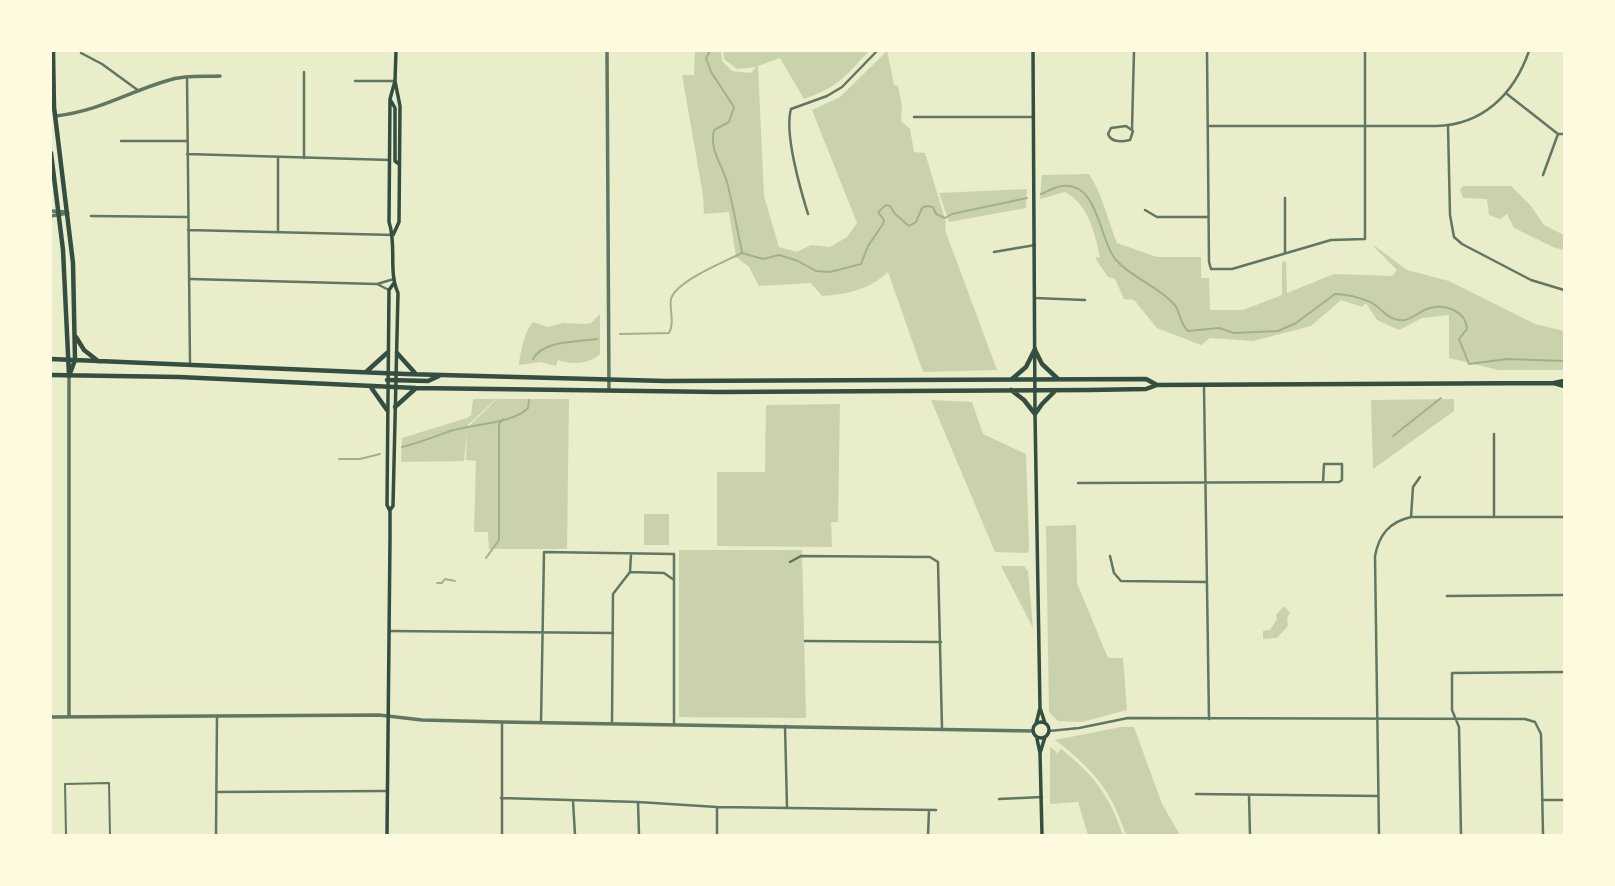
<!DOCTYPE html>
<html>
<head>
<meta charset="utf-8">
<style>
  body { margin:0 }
  #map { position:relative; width:1615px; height:886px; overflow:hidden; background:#e9edc9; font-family:Karla,sans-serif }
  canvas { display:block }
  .frame { position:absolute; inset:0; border:52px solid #fefae0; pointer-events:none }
</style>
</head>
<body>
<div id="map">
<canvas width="1615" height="886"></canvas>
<div class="frame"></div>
</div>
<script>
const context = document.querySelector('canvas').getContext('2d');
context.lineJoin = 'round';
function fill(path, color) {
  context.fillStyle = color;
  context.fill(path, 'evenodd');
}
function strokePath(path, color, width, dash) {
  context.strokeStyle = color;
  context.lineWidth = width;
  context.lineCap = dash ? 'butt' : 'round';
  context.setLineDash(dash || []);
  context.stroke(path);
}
fill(new Path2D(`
  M695,51H721L722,61L732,71L751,73L756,67L737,69L724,59L723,51H869C845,77 838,87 804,99L780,58L758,66L764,196L779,247L797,252L811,245L830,247L847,237L857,223L812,110L840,97L887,51L894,85L898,86L902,106L901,121L910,129L914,152L925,153L946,222L945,230L997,370L923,372L888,272C869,290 848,294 822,296L811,283L759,286L749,267L736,257L729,212L704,214L703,195L682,75H694Z
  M1089,174C1103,195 1107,219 1117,243L1157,257H1201V278H1209L1210,310H1243L1282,295V262L1286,261L1287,293L1334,274L1392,276L1397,270L1374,247L1375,246L1407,270L1449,281L1535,324L1564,331V370H1498L1449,358V315L1422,318L1399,330L1377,320L1366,303L1362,307L1341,300L1311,326L1253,341L1210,338L1201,345L1157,328L1134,300L1124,299L1115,279L1108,277L1095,258L1100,257C1095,233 1088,204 1065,192L1040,199L1042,175Z
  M1464,186H1511L1531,206L1544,225L1564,235V250L1553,247L1514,228L1507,214L1500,219L1489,215L1487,199L1463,198L1460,189Z
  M1027,189L1026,208L949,222L939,193Z
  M600,314V354C590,364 571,365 558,360L556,366L541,362L519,365C520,353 525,330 533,322L548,327L563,323L585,324L591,323Z
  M473,399H496L467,426V428L497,399H569L567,549H489L488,532H474L476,461L466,460L467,432L464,461L401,462L402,438L467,418L471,415Z
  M1454,399V411L1373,469L1371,400Z
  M931,400L972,402L983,434L1026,454L1029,550L1027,553L995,552Z
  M840,404L838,522H831L832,547L717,546V472H765L766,405Z
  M644,514H669V545H644Z
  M1076,525L1077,583L1108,658H1123L1127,710L1082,722L1058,721L1049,712L1046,526Z
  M679,550H802L806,718L679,717Z
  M1001,566H1024L1028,571L1033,628Z
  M1284,606L1290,613L1287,618L1288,626L1277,638L1263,639V631L1270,630L1277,619L1276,615Z
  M1121,727H1134L1162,804L1180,835H1126C1111,790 1093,769 1055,740Z
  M1050,747L1057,752L1055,756L1061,749C1094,775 1109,795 1123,835H1088L1078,802L1050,804Z`), '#cad2ad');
strokePath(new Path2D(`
  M710,51L706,58L711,72L734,107L729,122L714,130C709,150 722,164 727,182C733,205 737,229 742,252
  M1041,194C1048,191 1055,187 1062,186C1099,181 1099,241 1116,260C1132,278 1156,285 1173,303C1181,311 1179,323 1188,331L1219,328L1234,333L1278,331L1296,323L1335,294C1346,294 1363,298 1372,303C1384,310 1389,322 1405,320C1414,318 1421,310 1430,308C1446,304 1466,311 1467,329L1459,339L1469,364L1507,359L1564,361
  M620,334L669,333C675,322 669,310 671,299C676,281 726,261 742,253L763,259L779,255L798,261L816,271L830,272L861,264L868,246L883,224L884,220L878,212L886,205L890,206L895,214L909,226L916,222L922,208L926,206L933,207L936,214L945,218L952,214L1027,198
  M533,359C543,340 578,342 597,339
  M1393,436L1441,398
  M402,447C419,443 434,437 450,431C471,424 513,424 528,408L529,400
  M339,459H360L380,454
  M486,558L499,540V424L503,419
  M437,583H442L445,579L455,581`), '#a3b18a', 2);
strokePath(new Path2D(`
  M66,835L65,784L109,783L110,835`), '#617663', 2);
strokePath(new Path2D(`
  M1207,51L1209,262L1211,269H1232L1331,240L1365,239V51
  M81,53L102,64L139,91
  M304,72V158
  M187,77L190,364
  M355,81H394
  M1507,94L1558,134H1564
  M914,117H1033
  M1126,126L1133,131L1130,140C1121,142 1111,143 1108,134L1111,128Z
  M1208,126H1436C1483,125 1514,94 1529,51
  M1448,126L1450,215L1454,237L1462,244L1531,280L1564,290
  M1132,129L1134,51
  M121,141H187
  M187,154L390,160
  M278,157V232
  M1543,175L1558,134
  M1285,198V253
  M1145,210L1157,217H1208
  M808,214C800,188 784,134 791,109L827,96L842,87L877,51
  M91,216L188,217
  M188,230L394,235
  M994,252L1035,245
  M191,279L377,284L394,279
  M377,284L389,290
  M1035,298L1085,300
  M1204,387L1209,719
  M1494,434V517
  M1078,483L1339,482L1342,480V464H1324L1323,482
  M1411,517L1413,487L1420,477
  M1110,556L1114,573L1121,581L1207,582
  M790,562L801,556L930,557L938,562L942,728
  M630,572L631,554
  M1447,596L1564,595
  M389,631L613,633
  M805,641L941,642
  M541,722L544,552L674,554V725
  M612,723L613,594L630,572L664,573L674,580
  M785,726L787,807
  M1049,731L1079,728L1128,718L1525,719L1535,722L1541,734L1543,835
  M217,792L387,791
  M1196,794L1378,796
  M1249,795L1250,835
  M501,798L638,802L717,807L936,810
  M999,799L1042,797
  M1542,800H1564
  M573,801L575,835
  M638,802L639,835
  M216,835L217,716
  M502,835V723
  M717,835V807
  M928,835L929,811
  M1379,835L1375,556C1379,535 1389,522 1411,517H1564
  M1461,835L1459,727L1452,710V673L1564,672`), '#617663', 2.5);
strokePath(new Path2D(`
  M607,51L609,390
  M56,116C99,111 126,93 166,81C183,75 202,77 220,76
  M51,211L66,212
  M51,216L68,213
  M69,376V716
  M51,717L379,715L422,720L502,722L1033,731`), '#617663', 3.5);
strokePath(new Path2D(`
  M1033,51L1035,414L1040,708L1036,724
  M391,101L395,108V161L399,164
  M394,233L399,222L400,106L395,81L396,51
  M390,510L393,506L398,293C388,271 397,245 389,222L390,99L395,81
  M1040,708L1045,723
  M1033 730a8 8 0 1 1 16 0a8 8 0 1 1-16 0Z
  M1037,739L1040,753
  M387,835L390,539V511L387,505L389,290L394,283
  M1042,835L1040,753L1045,737`), '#344e41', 3.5);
strokePath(new Path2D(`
  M53,51L54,107L73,263L75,360L69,376
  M51,153L63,250L69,375
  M76,337L84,350L98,361
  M1035,350L1042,364L1058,379
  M397,353L415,373
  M51,359L405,374L665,381L1146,379L1157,385
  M366,372L387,353
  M51,375L179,377L416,388L718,392L1089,390L1146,389L1157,385L1554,383L1564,381
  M1012,379L1026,367L1035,349
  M387,380L428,381L439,376
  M1554,383L1564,386
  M370,386L387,410
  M1011,390L1024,400L1035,414L1042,404L1055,391
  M395,407L415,389`), '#344e41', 4.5);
</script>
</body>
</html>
